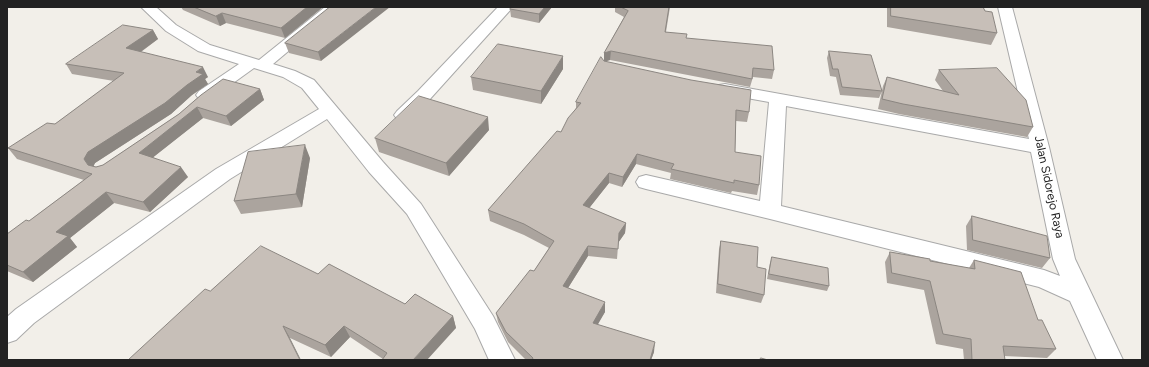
<!DOCTYPE html>
<html>
<head>
<meta charset="utf-8">
<style>
  body { margin:0 }
  #map { position:relative; width:1149px; height:367px; overflow:hidden; background:#f2efe9; font-family:Figtree,sans-serif }
  canvas { display:block }
  .frame { position:absolute; inset:0; border:8px solid #222; pointer-events:none }
</style>
</head>
<body>
<div id="map">
<canvas width="1149" height="367"></canvas>
<div class="frame"></div>
</div>
<script>
const context = document.querySelector('canvas').getContext('2d');
context.lineJoin = 'round';
function strokePath(path, color, width, dash) {
  context.strokeStyle = color;
  context.lineWidth = width;
  context.lineCap = dash ? 'butt' : 'round';
  context.setLineDash(dash || []);
  context.stroke(path);
}
function fill(path, color) {
  context.fillStyle = color;
  context.fill(path, 'evenodd');
}
function drawText(font, color, halo, rows, align = 'center') {
  context.font = font + ' Figtree,sans-serif';
  context.lineWidth = 3;
  context.setLineDash([]);
  context.textBaseline = 'middle';
  context.strokeStyle = halo;
  context.fillStyle = color;
  for (const [text, x, y, turn = 0] of rows) {
    context.save();
    context.translate(x, y);
    context.rotate((+turn || 0) * Math.PI / 180);
    context.textAlign = isNaN(turn) ? turn : align;
    if (halo) context.strokeText(text, 0, 0);
    context.fillText(text, 0, 0);
    context.restore();
  }
}
const minor = new Path2D(`
  M141,7H156L176,25L210,45L259,60L325,7H341L273,64L295,71L314,80L383,162L421,204L493,316L515,360H489L475,329L407,214L369,172L327,119L230,179L34,323L16,340L7,343V317L16,309L216,169L319,109L302,88L283,77L254,68L211,99L205,100L199,99L196,95L199,91L239,64L198,51L166,31Z
  M498,7H513L430,99L409,119L403,120L397,119L394,115L397,111L418,91Z
  M998,7H1012L1049,147L1075,259L1123,360H1097L1070,301L1039,287L770,219L646,189L639,187L636,182L639,177L646,175L760,201L769,102L719,93L717,89L719,85L725,84L1029,139ZM786,106L1031,152L1053,259L1060,276L1044,270L781,206Z`);
strokePath(minor, '#a9a9a9', 2);
fill(minor, '#fff');
fill(new Path2D(`
  M181,7H323L285,38L226,23L220,26L183,10Z
  M330,7L321,61L289,53L285,43Z
  M552,7L539,23L511,17L510,9Z
  M615,7H670L666,32L686,38L774,70L772,79L753,77L750,87L610,60L605,61L749,112L747,122L736,121L735,152L759,185L757,195L732,191L731,193L670,179L671,173L636,164L622,187L609,183L589,208L626,223L625,233L618,243L617,259L588,256L568,288L605,312L597,324L654,352L651,360H526L508,342L498,322L496,313L534,271L549,248L524,235L490,221L488,210L561,132L576,108V102L604,60V53L624,17L615,12Z
  M887,7H983L997,33L991,45L887,27Z
  M153,30L158,39L141,52L208,77L205,79L208,84L192,95L171,114L95,163L93,166L96,167L103,165L179,114L201,95L260,89L264,100L231,126L203,118L153,157L188,177L150,212L114,203L70,238L77,247L33,282L7,271V234L29,221L84,180L17,159L8,148L55,124L114,81L72,74L66,64Z
  M829,51L882,91L879,98L840,95L836,77L830,76L827,58Z
  M563,69L541,104L473,90L471,77Z
  M939,70L1033,127L1027,137L899,114L878,109L883,86L887,77L943,91L935,80Z
  M489,130L449,176L379,152L375,138Z
  M310,158L302,207L241,214L234,201Z
  M972,216L1050,258L1042,268L967,250L966,226Z
  M721,241L757,267L764,295L761,303L716,293L719,249Z
  M890,252L930,261L969,268L974,260L1038,320L1056,349L1047,358L1004,356L1005,360H964L963,349L936,344L924,290L887,283L885,262Z
  M772,257L829,286L827,291L767,279L770,263Z
  M318,274L405,304L453,316L456,328L383,359L350,337L331,357L290,338L210,291Z`), '#aba49e');
fill(new Path2D(`
  M307,7H323L285,38L281,28Z
  M376,7H390L321,61L318,52Z
  M545,7H552L539,23V14Z
  M222,13L226,23L220,26L216,16Z
  M153,30L158,39L132,58L126,48Z
  M611,51L610,60L604,62V53Z
  M563,56V69L541,104V91Z
  M203,67L208,77L205,79L208,84L192,95L171,114L95,163L92,170L84,159L88,152Z
  M260,89L264,100L231,126L226,116Z
  M197,107L203,118L146,163L139,153Z
  M488,117L489,130L449,176L446,163Z
  M305,145L310,158L302,207L296,194Z
  M637,154L636,164L622,187L623,177Z
  M181,167L188,177L150,212L143,202Z
  M609,173V183L583,216V205Z
  M106,192L114,203L70,238L77,247L33,282L23,272L56,232Z
  M626,223L625,233L618,243L617,259L619,233Z
  M588,246V256L563,296V286Z
  M605,302V312L593,333V323Z
  M453,316L456,328L427,360H413Z
  M283,326L290,338L301,360H300Z
  M344,326L350,337L331,357L325,345Z
  M655,342L654,352L651,360H650Z`), '#8b8681');
const building = new Path2D(`
  M194,7H307L281,28L222,13L216,16Z
  M330,7H376L318,52L285,43Z
  M512,7H545L539,14L510,9Z
  M621,7H669L665,32L687,34L686,38L772,46L774,70L753,68L752,79L611,51L604,53L628,11Z
  M891,7H983L985,11L992,12L997,33L891,16Z
  M123,25L153,30L126,48L203,67L196,72L203,74L187,85L165,103L88,152L84,159L88,165L96,167L103,165L179,114L201,95L223,79L260,89L226,116L197,107L139,153L181,167L143,202L106,192L56,232L68,236L23,272L7,265V234L26,220L29,221L92,174L8,148L47,123L55,124L124,73L66,64Z
  M498,44L563,56L541,91L471,77Z
  M829,51L871,55L882,91L842,87L838,69H833Z
  M601,57L604,61L691,80L751,90L749,112L736,110L735,152L761,156L759,185L734,180V183L671,169L674,164L637,154L623,177L609,173L583,205L626,223L619,233L618,249L588,246L563,286L605,302L593,323L655,342L650,360H532L533,358L506,332L496,313L530,270L534,271L554,241L524,224L488,210L557,131L561,132L568,118L581,103L576,102Z
  M997,68L1026,100L1033,127L903,104L882,99L887,77L959,95L939,70Z
  M419,96L488,117L446,163L375,138Z
  M305,145L296,194L234,201L248,152Z
  M972,216L1047,236L1050,258L973,240Z
  M721,241L758,247L757,267L766,269L764,295L718,284Z
  M261,246L318,274L329,264L405,304L415,294L453,316L413,360H382L387,353L344,326L325,345L283,326L300,360H128L205,289L210,291Z
  M890,252L930,259V261L975,269L974,260L1021,272L1038,320H1042L1056,349L1003,346L1005,360H972L971,339L943,334L930,281L892,273Z
  M772,257L828,268L829,286L769,274Z
  M761,358L768,360H760Z`);
fill(building, '#c7bfb8');
strokePath(building, '#8b8681', 1);
drawText('12px', '#222', '#fff', [
  ["Jalan Sidorejo Raya",1049,187,78]
]);
</script>
</body>
</html>
